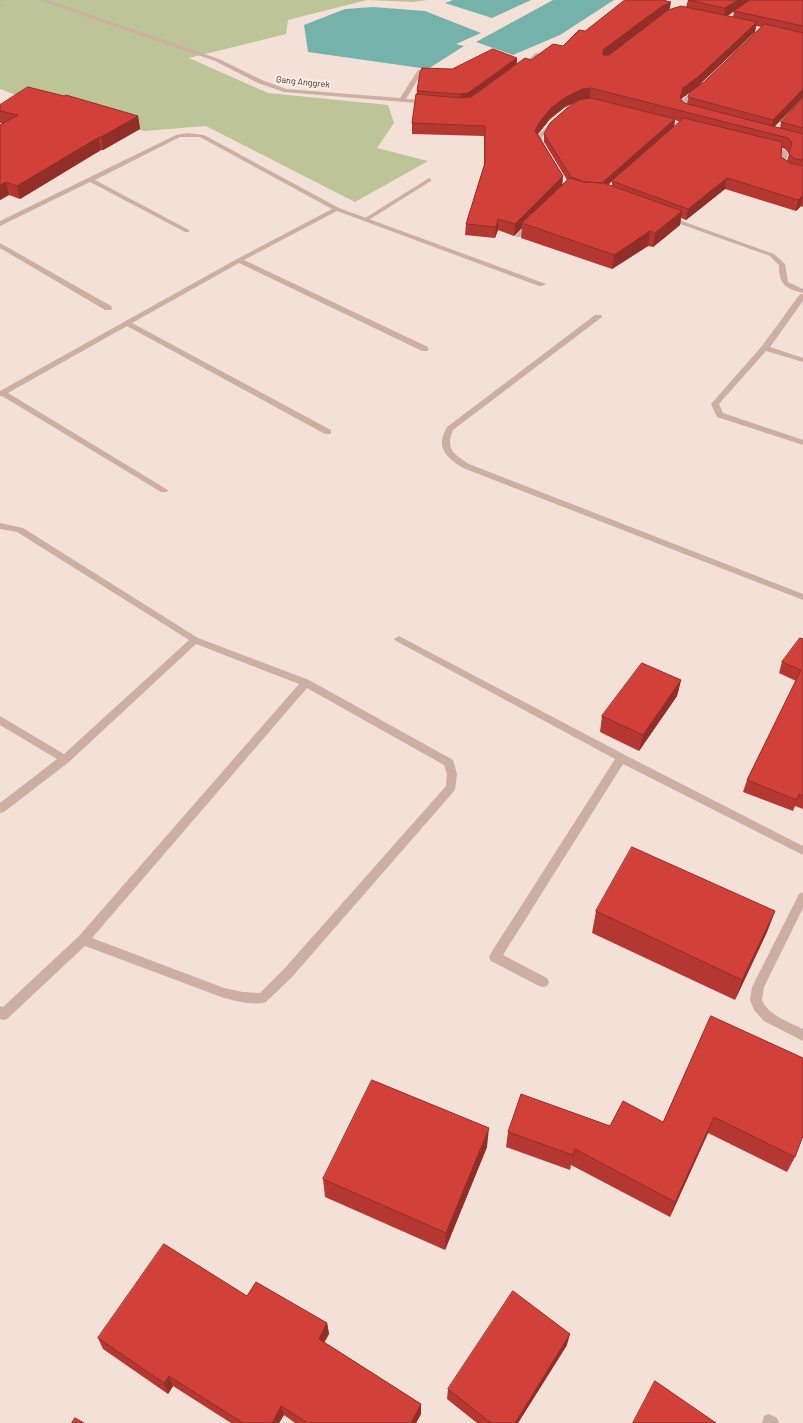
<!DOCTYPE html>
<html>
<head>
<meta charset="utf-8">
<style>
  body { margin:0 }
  canvas { display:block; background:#f3e1d8 }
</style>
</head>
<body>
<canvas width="803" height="1423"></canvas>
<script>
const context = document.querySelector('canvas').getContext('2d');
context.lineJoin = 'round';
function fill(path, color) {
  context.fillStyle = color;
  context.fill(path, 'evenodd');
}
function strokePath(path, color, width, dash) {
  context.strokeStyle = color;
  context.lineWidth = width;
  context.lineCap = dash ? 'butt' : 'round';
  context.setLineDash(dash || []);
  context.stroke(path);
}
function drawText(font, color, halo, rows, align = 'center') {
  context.font = font + ' Barlow,sans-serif';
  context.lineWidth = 4;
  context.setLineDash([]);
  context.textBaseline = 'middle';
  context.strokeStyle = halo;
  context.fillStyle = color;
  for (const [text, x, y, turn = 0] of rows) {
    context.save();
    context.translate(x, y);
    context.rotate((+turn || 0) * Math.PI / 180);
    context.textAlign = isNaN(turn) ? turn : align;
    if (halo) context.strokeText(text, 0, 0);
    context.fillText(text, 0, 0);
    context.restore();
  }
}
fill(new Path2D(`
  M0,0H428L413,2L367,0L288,20L286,34L189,58L268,93L388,105L394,123L377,148L428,161L355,202L206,126L144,131L29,100L0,89Z`), '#bdc497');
fill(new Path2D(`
  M453,0H531L492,18L445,3Z
  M553,0H614L560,35L513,55L476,42Z
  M373,7L425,11L481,33L456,44L464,46L428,69L308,52L304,25L345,9Z`), '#75b3aa');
fill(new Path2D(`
  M429,178L431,179V181L367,221L362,220Z`), '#ccaea3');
fill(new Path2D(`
  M0,0H4L1,2Z
  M39,0H47L219,59L262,80L286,89L400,98L418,70H422L423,71L406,99L428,100L431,102L428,104L284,92L258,83L215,61Z
  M536,53L541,54L522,69H518V67Z
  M696,89L701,90C695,96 688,99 685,107L689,110V112H685L680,109C679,100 689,94 696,89Z
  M555,119L560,120L542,137V142L546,149L541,150L536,142V137Z
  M187,133L204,135L339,208L546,284L542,286H539L337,211L244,260L428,347V351H422L239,263L132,323L331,430V434H325L127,326L8,393L168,490L167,492H161L2,396H0V391L237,259L332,209L200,137H180L95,180L189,230V232H185L90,182L2,225L0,226V221L176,135Z
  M770,146L785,150L788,154L785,165L792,171L803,173V177L788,173L780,167L782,154L781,152L768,149L767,148Z
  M668,216L774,254L785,264L788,282L803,289V293C784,288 779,284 779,265L770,256L666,219V217Z
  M528,223L533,224L520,237H516V235Z
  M0,243L111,306L112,308L111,310H105L0,248Z
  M800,294H803V301L770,347L803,358V362L766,351L719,404L723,413L803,440V445L717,417L711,404L762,346Z
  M595,315H601L602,317L453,430C445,449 454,454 469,464L803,594V600L463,468C446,457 435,448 447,427Z
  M0,523L23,528L198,638L309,680L453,760L457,774L455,790L292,977L266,1002C254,1006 237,1001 224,998L85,946L7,1019L3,1020L0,1019V1006L3,1007L79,936L299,684L196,644L69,762L4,812L0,813V803L57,759L0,725V716L64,754L189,640L17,532L0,529ZM307,688L444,765L447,774L446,786L284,969L260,993L243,992L224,988L92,938Z
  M399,636L625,755L803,846V855L623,764L503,955L547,978L549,982L547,986L543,987L539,986L491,961L489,957L491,953L615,759L396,641L394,639Z
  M803,892V908L764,987L762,1000C768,1015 789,1022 803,1029V1041L764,1021L754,1010L750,1000L752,987L799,894Z
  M769,1414L777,1418L779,1423H762L764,1416Z`), '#ccaea3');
fill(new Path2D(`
  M688,0H803V98L774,127L780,128L781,122L803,99V207L801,206L796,211L725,189L686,220L681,218L680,225L653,247L648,246L612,269L521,238L522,228L514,236L498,230L495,238L465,235L466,224L484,165V136L412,134V123L417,91L452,69L517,58V64L531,60L563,46L585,31L670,10L686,7ZM738,8L734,11L733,17L728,16ZM756,26L761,27L704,82L698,86L755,32ZM690,92L687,104L684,103L681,100V99ZM577,102L544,134V142L567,180L562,185L563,176L538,134L550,119L565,107ZM675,120L680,122L612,181V186L608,185L674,127ZM782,148L785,149L789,154L787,161L781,157Z
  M0,105L138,116L140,129L103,150H101L20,199L9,195L0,200V125L2,123H0Z
  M803,639V809L795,806L793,811L743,792L747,780L796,681L779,673L782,662Z
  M681,680L677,696L639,751L600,732L602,716Z
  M596,911H775L767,932L735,1000L592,933Z
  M711,1016L795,1157L787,1172L708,1133L670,1217L571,1165L570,1170L506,1147L508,1132L663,1122Z
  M487,1147L445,1250L325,1197L323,1179Z
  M247,1296L327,1323L329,1334L324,1342L421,1404V1414L416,1423H295L284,1415L279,1423H231L173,1386L168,1394L103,1349L98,1338Z
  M567,1345L518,1423H477L447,1399L448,1389Z`), '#b43831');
fill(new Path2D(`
  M738,0H750L724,18L725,8Z
  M671,2L669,12L602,61L603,50L662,6Z
  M757,22L755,32L696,88L681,99L678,109L680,98L683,88Z
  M517,58L516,65L467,101H460V94Z
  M591,88L590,99L581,100L565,107L550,119L538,134L535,141V131L539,123L551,108L566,97L582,89Z
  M803,89V98L771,130L773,120Z
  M138,116L140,129L103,150L101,137Z
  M675,119L674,127L601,190L602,183Z
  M99,137L101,150L20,199L17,186Z
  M563,176L562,187L522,223V228L514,236L515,224Z
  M727,178L725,189L686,220L688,209Z
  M6,182L9,195L0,200V185Z
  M803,195L801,206L796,211L798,200Z
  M682,211L680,225L653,247L655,233Z
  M498,219V230L495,238L496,227Z
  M650,231L648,246L612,269L614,255Z
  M681,680L677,696L639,751L643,735Z
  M775,911L767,932L735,1000L742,980Z
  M714,1117L708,1133L670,1217L675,1202Z
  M489,1128L487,1147L445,1250L446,1233Z
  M575,1149L571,1165L570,1170L573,1155Z
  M327,1323L329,1334L320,1350L319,1339Z
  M570,1334L567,1345L518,1423H515Z
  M169,1376L173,1386L168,1394L164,1383Z
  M421,1404V1414L416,1423H411Z
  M281,1406L284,1415L279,1423H272Z`), '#922e28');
const building = new Path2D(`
  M625,0H662L671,2L662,6L603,50V55H609L668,10L681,6L757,22L698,77L683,88L680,98L684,103L803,134V160L795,159L789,154L792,143L788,138L591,88L582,89L566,97L551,108L539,123L535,131L563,176L515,224L498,219L496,227L466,224L485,163V126L412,123L416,94L460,98L471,97L525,58L531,60L553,44L563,46L579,30L585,31Z
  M689,0H738L725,8Z
  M750,0H803V26L734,11Z
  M765,24L803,33V89L773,120L688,97L690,92L704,82Z
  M493,49L517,58L468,93L460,94L417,91L420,72L422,68L452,69Z
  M28,87L64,96L66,95L138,116L101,137H99L17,186L6,182L0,185V125L18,115L0,111V105Z
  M591,98L675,119L602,183L585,182L571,177L544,134L550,123L567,108L579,100Z
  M803,99V128L781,122Z
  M684,118L782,142L781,157L790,163L803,166V195L798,200L727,178L688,209L612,181Z
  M570,178L584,182L604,183L682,211L655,233L650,231L614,255L522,223Z
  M800,638L803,639V796L799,794L797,800L747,780L801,670L782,662Z
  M642,663L681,680L643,735L602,716Z
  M632,847L775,911L742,980L596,911Z
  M711,1016L803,1058V1136L795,1157L714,1117L675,1202L575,1149L573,1155L508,1132L521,1094L610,1126L623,1101L663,1122Z
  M372,1080L489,1128L446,1233L323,1179Z
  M164,1244L247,1296L256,1282L327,1323L319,1339L421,1404L411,1423H308L281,1406L272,1423H243L169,1376L164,1383L98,1338Z
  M513,1291L570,1334L515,1423H491L448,1389Z
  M655,1381L716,1423H633Z
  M75,1418L84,1423H72Z`);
fill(building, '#d14139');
strokePath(building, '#922e28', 1);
drawText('9px', '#372826', '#fbede5', [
  ["Gang Anggrek",303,82,6]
]);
</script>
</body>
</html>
